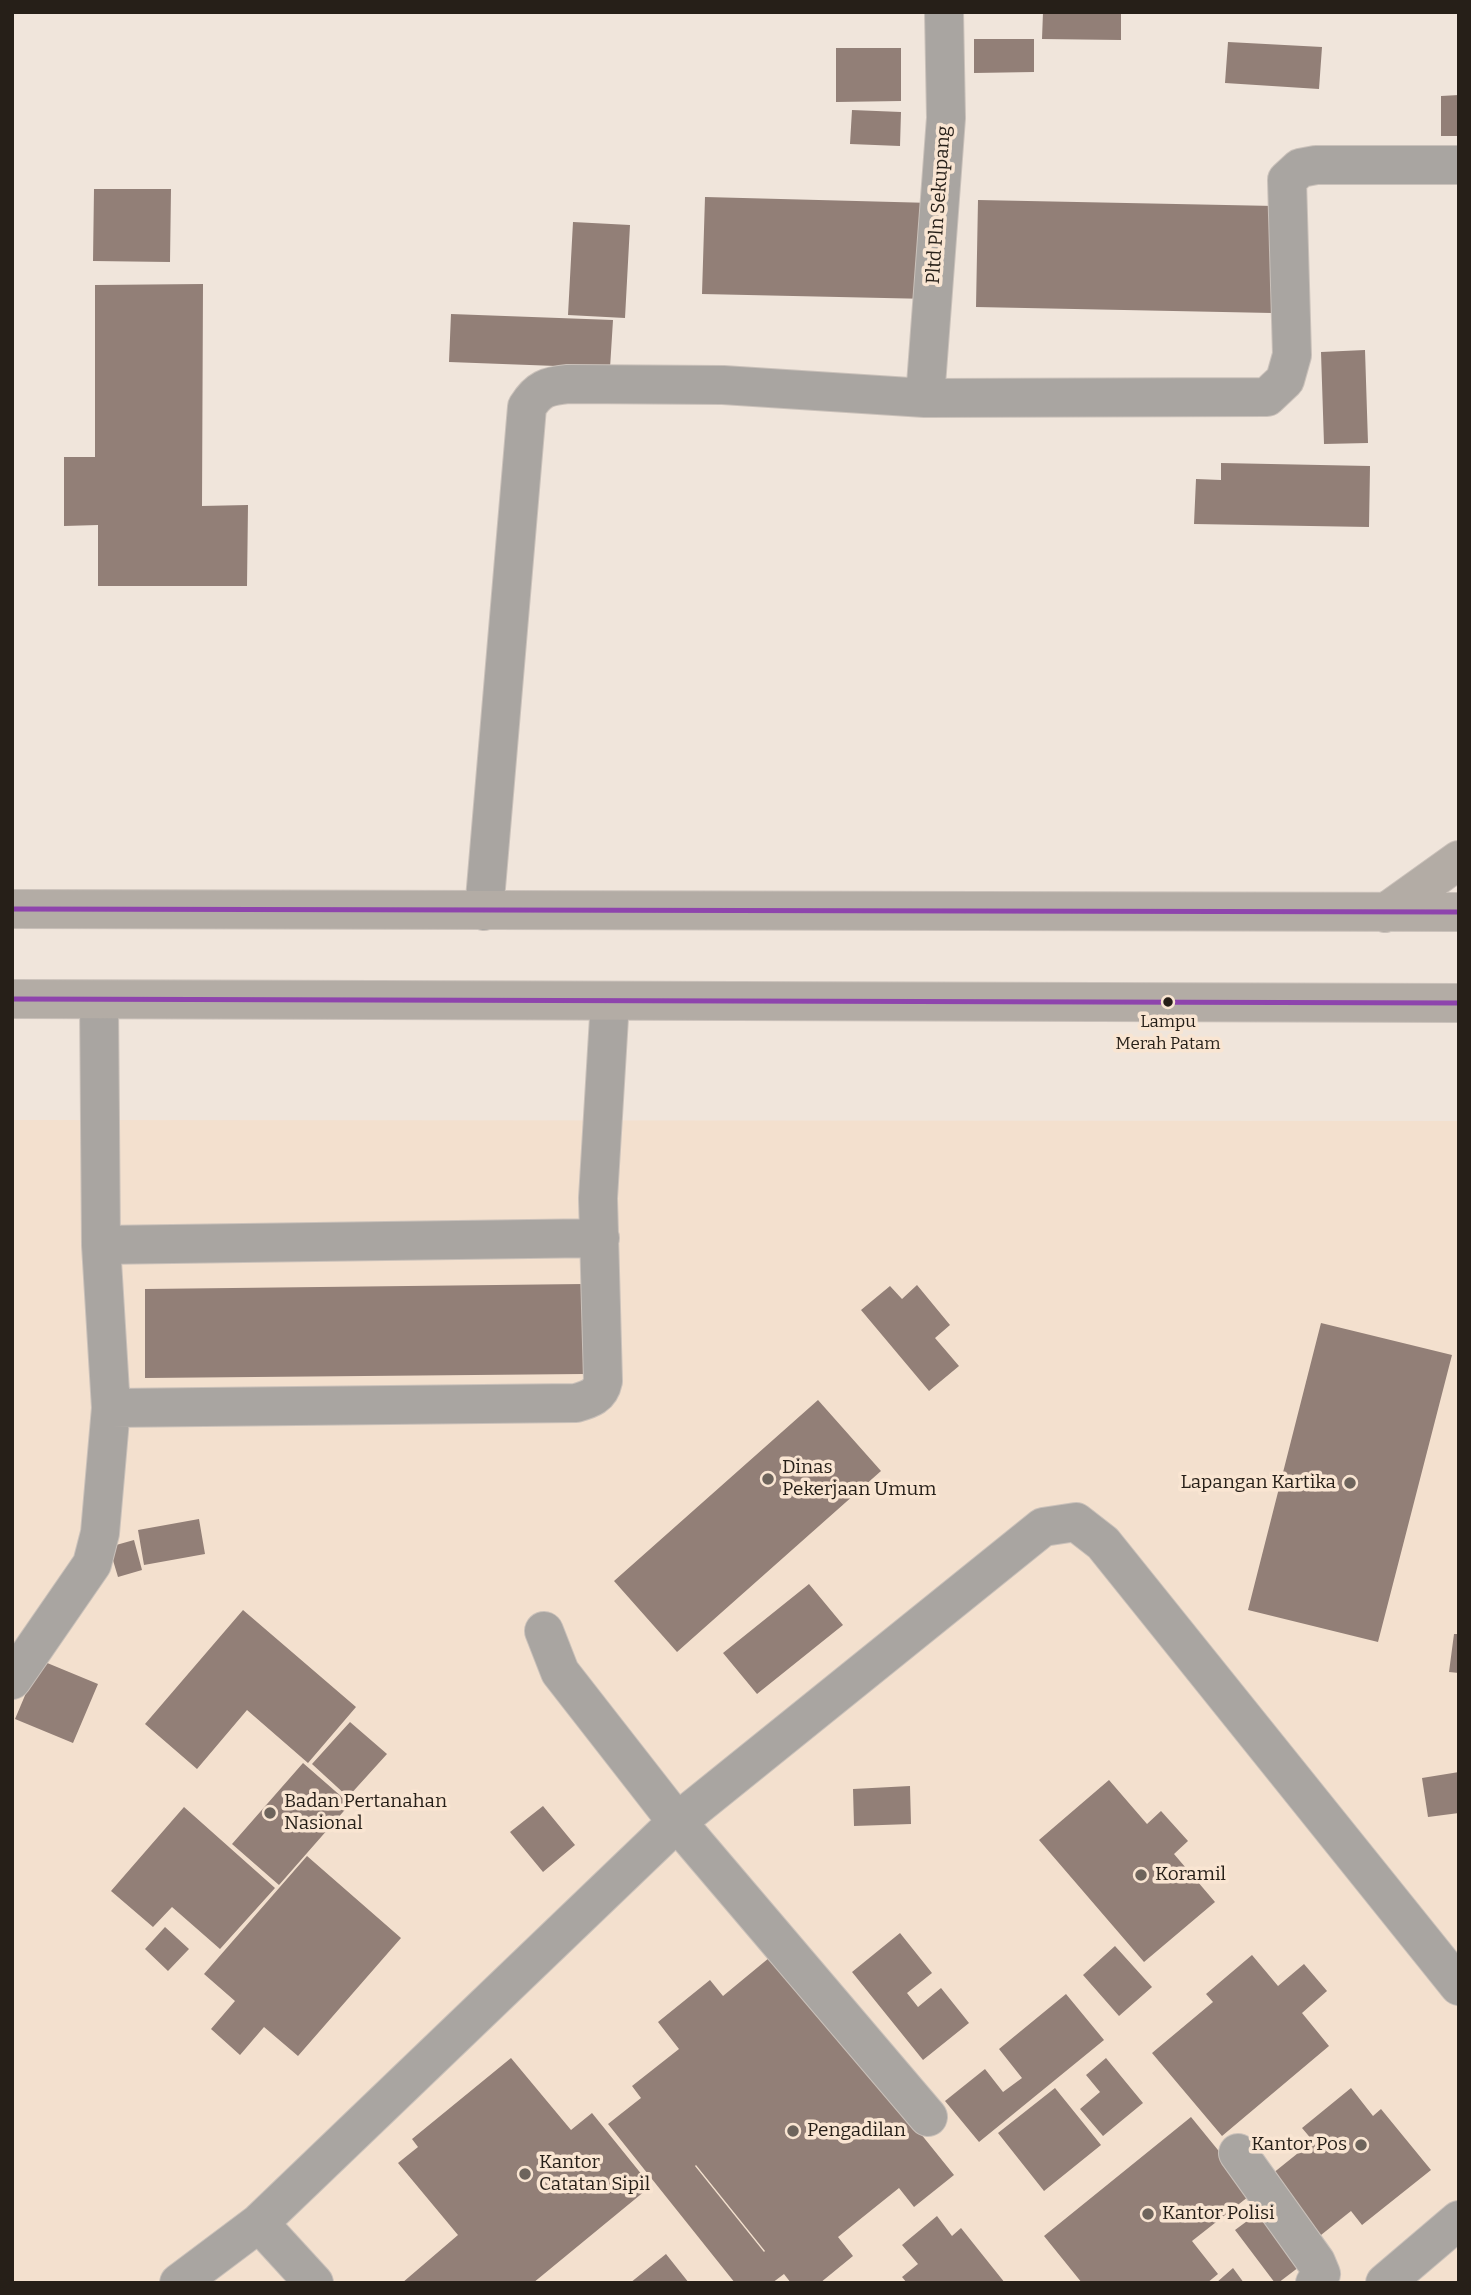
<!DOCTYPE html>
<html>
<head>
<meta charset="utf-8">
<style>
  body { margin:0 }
  #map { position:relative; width:1471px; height:2295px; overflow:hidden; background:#f0e5db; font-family:Bitter,serif }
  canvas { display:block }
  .frame { position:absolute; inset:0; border:14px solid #261f18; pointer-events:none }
</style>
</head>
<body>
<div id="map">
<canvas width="1471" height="2295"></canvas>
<div class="frame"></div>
</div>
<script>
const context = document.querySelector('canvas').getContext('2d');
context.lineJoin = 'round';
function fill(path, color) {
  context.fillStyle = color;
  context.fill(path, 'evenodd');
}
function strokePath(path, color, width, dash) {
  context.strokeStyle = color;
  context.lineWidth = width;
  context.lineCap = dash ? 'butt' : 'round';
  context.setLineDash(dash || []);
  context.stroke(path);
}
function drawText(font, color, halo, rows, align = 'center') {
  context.font = font + ' Bitter,serif';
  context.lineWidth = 7;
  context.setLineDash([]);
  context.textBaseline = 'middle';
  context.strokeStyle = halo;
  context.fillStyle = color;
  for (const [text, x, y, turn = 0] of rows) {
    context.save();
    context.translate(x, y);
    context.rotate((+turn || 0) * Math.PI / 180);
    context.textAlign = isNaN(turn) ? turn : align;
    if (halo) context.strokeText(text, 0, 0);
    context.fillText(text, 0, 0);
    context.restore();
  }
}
fill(new Path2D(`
  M12,1120L1459,1121V2283H12Z`), '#f3e0ce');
fill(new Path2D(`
  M1043,12H1121V40L1042,39Z
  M974,39H1034V72L974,73Z
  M1228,42L1322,47L1319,89L1225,83Z
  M836,48H901V101L836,102Z
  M1459,95V136H1441V96Z
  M852,110L901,112L900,146L850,144Z
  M94,189H171L170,262L93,261Z
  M705,197L932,203L930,299L702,294Z
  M978,200L1275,206L1272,313L976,307Z
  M573,222L630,225L625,318L568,315Z
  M203,284L202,506L248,505L247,586H98V525L64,526V457H95V285Z
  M451,314L613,320L610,368L449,362Z
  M1365,350L1368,443L1324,444L1321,352Z
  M1221,463L1370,466L1369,527L1194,524L1196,479L1221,480Z
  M584,1284V1374L145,1378V1289Z
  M917,1285L950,1325L935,1338L959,1366L929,1391L861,1310L890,1286L902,1299Z
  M1321,1323L1452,1355L1378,1642L1248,1610Z
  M818,1400L881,1471L677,1652L614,1581Z
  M199,1519L205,1554L144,1565L138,1530Z
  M134,1540L142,1570L118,1577L109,1547Z
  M809,1584L843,1625L757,1694L723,1653Z
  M243,1610L356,1707L308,1763L247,1710L197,1769L145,1724Z
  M1454,1634H1459V1673L1449,1672Z
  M40,1660L98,1684L73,1743L15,1719Z
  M350,1722L387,1754L348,1797L312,1764Z
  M303,1763L350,1804L279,1885L232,1844Z
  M1459,1772V1813L1428,1817L1422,1778Z
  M1109,1780L1147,1824L1161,1811L1188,1841L1174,1854L1215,1902L1144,1962L1039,1840Z
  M910,1786L911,1824L854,1826L853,1789Z
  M543,1806L575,1845L543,1872L510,1832Z
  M184,1807L275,1888L220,1949L172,1907L153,1927L111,1891Z
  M307,1856L401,1938L298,2056L264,2027L240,2055L211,2029L235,2001L204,1974Z
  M165,1927L189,1949L168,1971L145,1949Z
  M900,1933L932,1973L907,1993L918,2007L941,1988L969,2023L923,2060L852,1972Z
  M1115,1946L1152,1987L1119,2016L1083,1975Z
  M775,1953L954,2175L914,2207L899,2188L838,2237L853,2256L820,2283H791L784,2274L772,2283H735L608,2124L641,2098L632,2086L679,2049L658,2022L710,1980L723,1996ZM696,2165L765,2251L764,2252L695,2166Z
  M1252,1955L1278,1986L1304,1964L1327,1991L1302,2013L1329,2046L1222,2136L1152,2053L1213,2002L1206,1994Z
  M1066,1994L1104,2040L979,2142L945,2101L985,2069L1003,2092L1022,2078L999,2049Z
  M511,2058L571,2130L592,2113L651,2186L533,2283H402L458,2235L398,2163L418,2147L412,2139Z
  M1106,2058L1143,2103L1103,2136L1080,2109L1100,2092L1086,2075Z
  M1055,2088L1101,2145L1044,2191L998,2133Z
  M1351,2088L1373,2116L1381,2109L1431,2170L1362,2225L1351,2211L1316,2239L1267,2178L1313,2141L1302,2128Z
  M1191,2117L1253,2193L1192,2241L1218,2274L1207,2283H1082L1044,2236Z
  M1258,2213L1299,2267L1278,2283H1275L1235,2230Z
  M937,2216L952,2236L961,2228L1005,2283H907L902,2277L918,2264L902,2245Z
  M666,2254L689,2283H630Z
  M1233,2268L1244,2283H1216Z`), '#927f77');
const minor = new Path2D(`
  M925,398L946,118L944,12
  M484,911L527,407C538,389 547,386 568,384L723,385L925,398L1267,397L1285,380L1292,355L1287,180L1300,168L1316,165H1459
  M101,1245L600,1238
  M111,1408L576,1403C590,1399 600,1396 603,1381L598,1198L610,1001
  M544,1631L560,1672L677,1822L928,2117
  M12,1680L92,1564L100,1533L111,1408L101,1245L99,1000
  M1238,2153L1316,2262L1321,2274L1315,2283
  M259,2223L314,2283
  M179,2283L259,2223L677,1822L1043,1527L1076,1522L1103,1543L1459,1986
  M1385,2283L1459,2220`);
const highway = new Path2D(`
  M12,909L1459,912
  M1385,913L1459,860
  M12,999L1459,1003`);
strokePath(minor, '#cac1ba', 40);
strokePath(highway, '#cac1ba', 40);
strokePath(minor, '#a9a5a1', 38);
strokePath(highway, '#b3aca5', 38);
strokePath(new Path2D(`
  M12,909L1459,912
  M12,999L1459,1003`), '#8e44ad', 5);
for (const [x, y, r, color] of [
  [1168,1002,6,"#261f18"],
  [768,1479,7,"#6d645c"],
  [1350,1483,7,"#6d645c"],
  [270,1813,7,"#6d645c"],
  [1141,1875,7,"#6d645c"],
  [793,2131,7,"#6d645c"],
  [1361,2145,7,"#6d645c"],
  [525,2174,7,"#6d645c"],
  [1148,2214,7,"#6d645c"]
]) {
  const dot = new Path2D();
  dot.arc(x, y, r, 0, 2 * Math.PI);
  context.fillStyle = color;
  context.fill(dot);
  strokePath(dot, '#f9e5d2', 2.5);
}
drawText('17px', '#261f18', '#f9e5d2', [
  ["Lampu",1168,1022],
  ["Merah Patam",1168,1044]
]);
drawText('19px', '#261f18', '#f9e5d2', [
  ["Pltd Pln Sekupang",939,205,-86]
]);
drawText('19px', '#261f18', '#f9e5d2', [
  ["Dinas",782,1468],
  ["Pekerjaan Umum",782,1490],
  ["Lapangan Kartika",1336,1483,"right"],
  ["Badan Pertanahan",284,1802],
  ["Nasional",284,1824],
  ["Koramil",1155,1875],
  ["Pengadilan",807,2131],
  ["Kantor Pos",1347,2145,"right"],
  ["Kantor",539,2163],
  ["Catatan Sipil",539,2185],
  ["Kantor Polisi",1162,2214]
], 'left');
</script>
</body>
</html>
